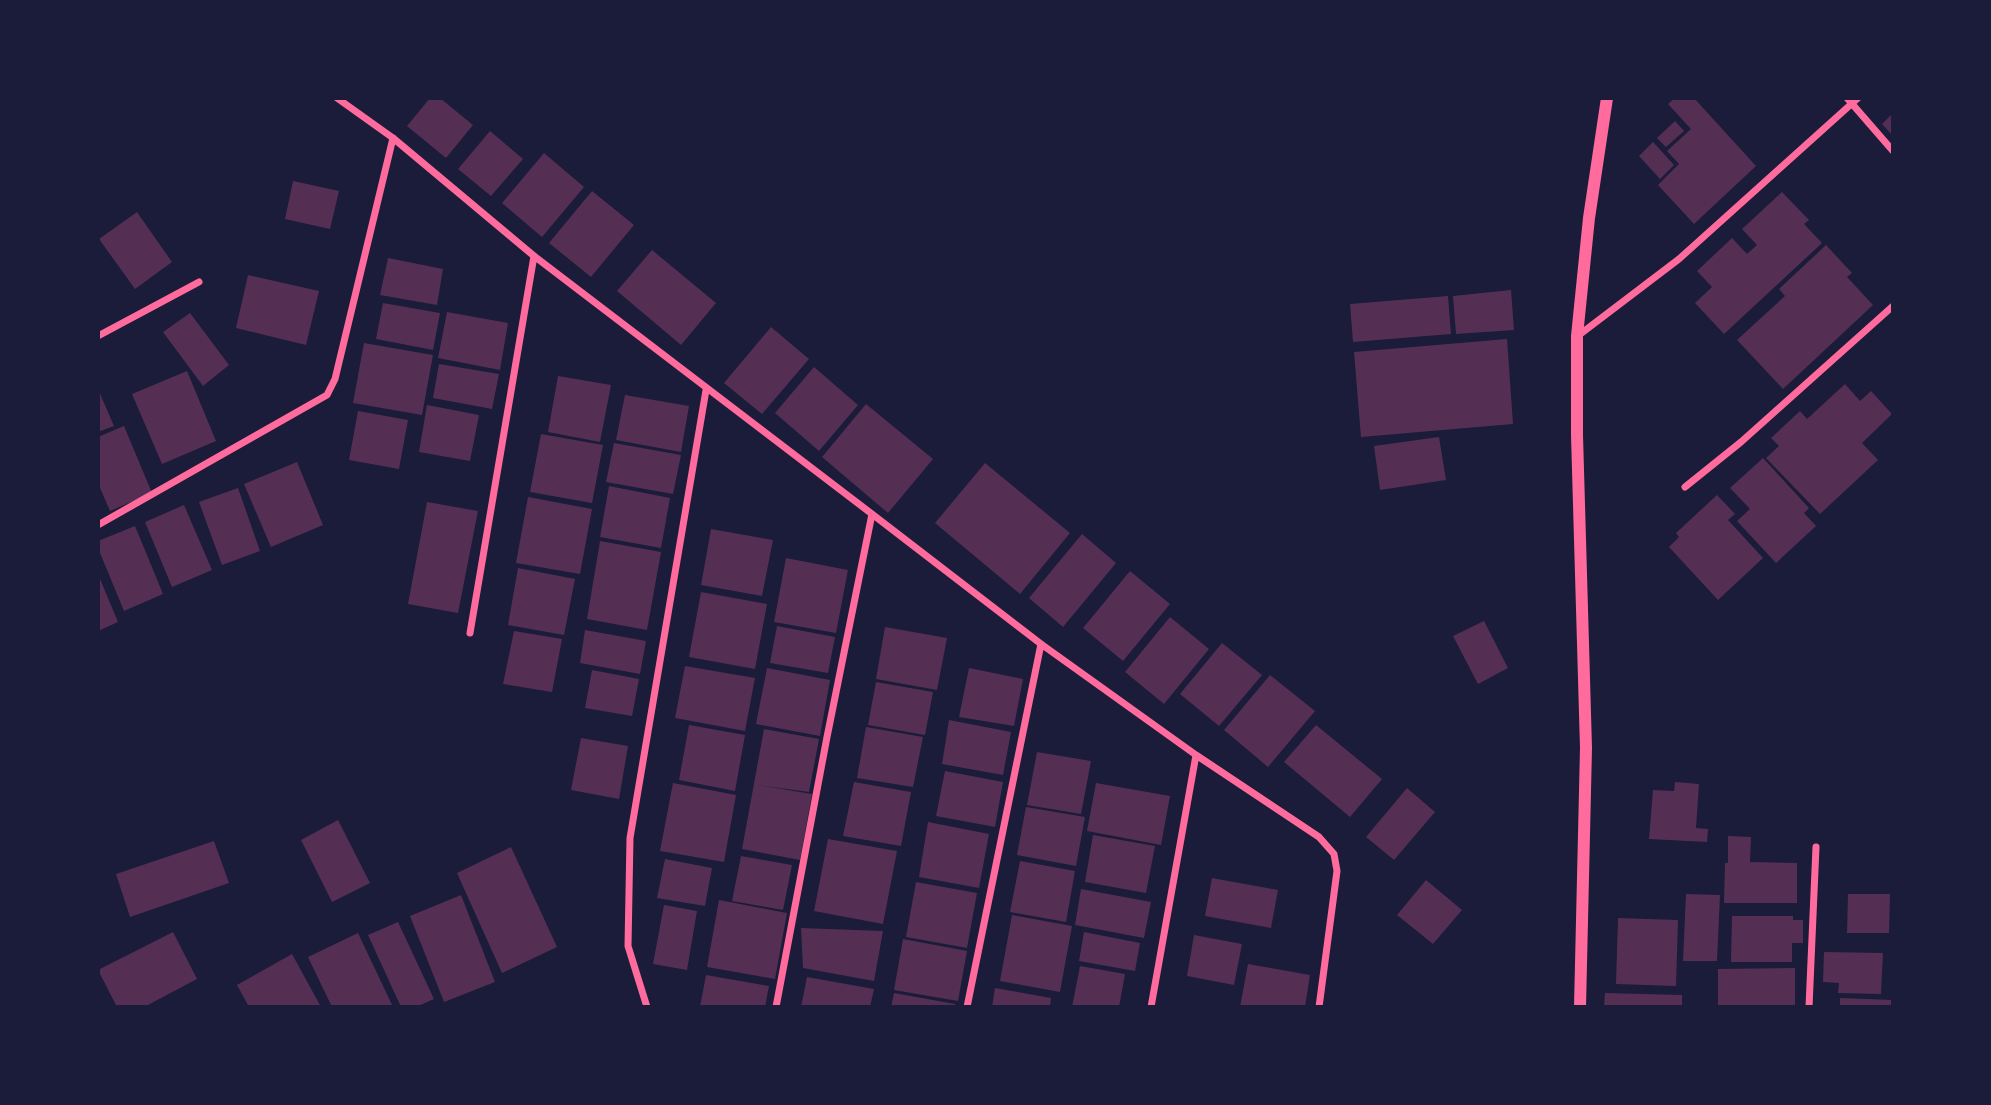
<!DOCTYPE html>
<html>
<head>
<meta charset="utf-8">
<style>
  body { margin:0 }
  #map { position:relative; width:1991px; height:1105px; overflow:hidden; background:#1b1b3a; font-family:Karla,sans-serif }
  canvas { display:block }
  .frame { position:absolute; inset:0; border:100px solid #1b1b3a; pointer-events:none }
</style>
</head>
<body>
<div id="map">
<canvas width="1991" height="1105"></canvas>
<div class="frame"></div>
</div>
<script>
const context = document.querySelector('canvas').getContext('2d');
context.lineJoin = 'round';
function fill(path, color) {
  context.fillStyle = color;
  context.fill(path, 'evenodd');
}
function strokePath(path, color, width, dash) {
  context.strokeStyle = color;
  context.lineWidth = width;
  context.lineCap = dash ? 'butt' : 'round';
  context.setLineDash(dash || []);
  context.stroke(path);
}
fill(new Path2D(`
  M430,98H440L473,125L446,158L407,126Z
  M1675,98H1694L1756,166L1694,224L1658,185L1679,164L1667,151L1691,129L1668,104Z
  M1893,113V136L1882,124Z
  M1675,121L1684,131L1666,147L1657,138Z
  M490,131L523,159L491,196L458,169Z
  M1653,142L1674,165L1660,179L1639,156Z
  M544,153L584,187L542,237L502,203Z
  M293,181L339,191L330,229L285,219Z
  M592,191L634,225L591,277L549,243Z
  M1782,192L1809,220L1804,224L1822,243L1724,334L1695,303L1712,287L1697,271L1732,238L1747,254L1757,245L1742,229Z
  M137,212L172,262L135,289L99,239Z
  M1826,245L1852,273L1847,277L1873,305L1783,389L1737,340L1785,296L1779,289Z
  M652,250L716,303L681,345L617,291Z
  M388,258L443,269L437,305L380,295Z
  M248,275L319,291L306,345L236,328Z
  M1511,290L1514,330L1456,334L1453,296Z
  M1448,296L1451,334L1353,342L1350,304Z
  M383,303L440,313L433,350L376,339Z
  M447,312L508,323L500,370L438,358Z
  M190,313L229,365L203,386L163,332Z
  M771,327L809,359L762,414L724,383Z
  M1507,339L1513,424L1361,437L1354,352Z
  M364,343L433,355L422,415L353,403Z
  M439,364L499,374L492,409L433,398Z
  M814,367L858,405L819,451L775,413Z
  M187,371L216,441L162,464L132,394Z
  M558,376L611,385L600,442L548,432Z
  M1845,384L1860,401L1871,391L1892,414L1862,443L1878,460L1820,514L1766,458L1779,446L1771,438L1800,411L1807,419Z
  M98,389L114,426L98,432Z
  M625,395L689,406L681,452L616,440Z
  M866,404L933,459L888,513L822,457Z
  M427,405L479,415L470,461L419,452Z
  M358,411L408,420L399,469L349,460Z
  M124,426L152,493L110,511L98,483V437Z
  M541,434L603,445L592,503L530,492Z
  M1439,437L1446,480L1380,490L1374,446Z
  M614,443L681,455L673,494L606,482Z
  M1763,458L1809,508L1804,513L1816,526L1776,563L1737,521L1750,509L1730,488Z
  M297,462L323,525L271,547L244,484Z
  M985,463L1070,533L1020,594L935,523Z
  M609,486L670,498L661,548L600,537Z
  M238,488L260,551L222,565L199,502Z
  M1717,495L1735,514L1728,520L1763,558L1718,600L1669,547L1679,537L1676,533Z
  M528,497L592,509L580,574L516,563Z
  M427,502L478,511L458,613L408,604Z
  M184,505L212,570L172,587L145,522Z
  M135,526L163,594L124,611L98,548V541Z
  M711,529L773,540L762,596L701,585Z
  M1082,534L1116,563L1063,627L1029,598Z
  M600,541L661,552L647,630L587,619Z
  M786,558L848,570L836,633L774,622Z
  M518,568L575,579L564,635L508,625Z
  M1130,571L1170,604L1123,661L1083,628Z
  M98,574L118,622L98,631Z
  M701,592L767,604L755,669L689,657Z
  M1170,617L1209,649L1164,704L1125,672Z
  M1484,621L1508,668L1478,684L1453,636Z
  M777,626L835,637L828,673L770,663Z
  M885,627L947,638L937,690L876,679Z
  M585,630L646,641L640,674L580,663Z
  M514,631L562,639L552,692L503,684Z
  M1222,643L1262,675L1219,726L1180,694Z
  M685,666L755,678L745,731L675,718Z
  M767,668L830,680L820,736L756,724Z
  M969,668L1023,679L1014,726L959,717Z
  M592,670L639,679L632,716L585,708Z
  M1270,675L1315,711L1268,767L1224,730Z
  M876,682L933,692L925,735L868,725Z
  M949,720L1011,732L1003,775L942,764Z
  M689,725L745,735L735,791L679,780Z
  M1316,725L1382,779L1350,817L1284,762Z
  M866,727L923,737L913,787L857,778Z
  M764,729L819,739L809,792L758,785L812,794L800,860L742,849Z
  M581,738L628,746L619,799L571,790Z
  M1037,752L1091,761L1081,814L1027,805Z
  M945,771L1003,782L995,827L936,816Z
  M854,782L911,792L901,846L843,836Z
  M1675,782L1699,784L1696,828L1708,829L1707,842L1649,839L1653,790L1674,791Z
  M673,783L736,795L724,862L660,851Z
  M1096,783L1170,796L1161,845L1087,831Z
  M1407,788L1435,812L1394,860L1366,837Z
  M1026,807L1085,817L1076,866L1017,855Z
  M338,820L370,883L332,902L301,840Z
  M928,822L989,834L979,888L919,877Z
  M1093,835L1155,846L1146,893L1085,882Z
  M1728,836L1751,837L1750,862L1797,863V903H1724L1725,863H1728Z
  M828,839L897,851L883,924L814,911Z
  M214,841L229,883L130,917L116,874Z
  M511,847L557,947L502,973L457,873Z
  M741,856L792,865L783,910L732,901Z
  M665,859L712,868L705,906L657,898Z
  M1020,861L1075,871L1066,922L1010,912Z
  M1212,878L1278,890L1271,928L1205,916Z
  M1426,880L1462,910L1433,944L1397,915Z
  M916,882L977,893L967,948L906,937Z
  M1081,889L1151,902L1144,938L1075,925Z
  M1686,894L1720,895L1717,961H1683Z
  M1848,894H1890L1889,933H1847Z
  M461,895L495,982L444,1002L410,916Z
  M719,900L787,913L775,979L707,967Z
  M664,905L697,911L687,970L653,964Z
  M1012,915L1072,926L1060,992L1000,981Z
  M1732,916H1793V920H1803V943H1792V962H1731Z
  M1618,918L1678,920L1676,986L1616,984Z
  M398,922L434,999L416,1007H401L368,935Z
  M801,928L883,931L874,981L803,968Z
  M173,932L197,979L144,1007H117L98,970Z
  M1084,932L1140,943L1135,971L1079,961Z
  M358,933L393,1007H332L308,957Z
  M1194,935L1242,944L1234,985L1187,976Z
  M903,939L967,951L958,1001L894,990Z
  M1824,952L1883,953L1881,994L1838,993L1839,983L1823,982Z
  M292,954L321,1007H249L237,985Z
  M1248,964L1310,975L1305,1007H1240Z
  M1080,966L1125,974L1119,1007H1072Z
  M1795,968V1007H1718V969Z
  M706,975L769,986L765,1007H700Z
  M807,977L874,989L870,1007H801Z
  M995,988L1051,998L1050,1007H992Z
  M894,993L955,1004V1007H891Z
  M1605,993L1682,995V1007H1604Z
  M1840,998L1893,1000V1007H1840Z`), '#542f53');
strokePath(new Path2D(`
  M337,98L393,138L534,256L872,514L827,737L776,1007
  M1847,98L1893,151
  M1579,335L1679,259L1858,98
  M98,336L199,282
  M1685,487L1741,442L1893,306
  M872,514L1041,644L1196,755L1319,837L1334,854L1337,871L1319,1007
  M98,525L327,395L335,379L393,138
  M470,633L534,256
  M647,1007L628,946L630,838L706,390
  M967,1007L1041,644
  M1151,1007L1196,755
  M1809,1007L1816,847`), '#ff6b9d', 7);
strokePath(new Path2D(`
  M1580,1007L1586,748L1577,435V336L1589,218L1607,98`), '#ff6b9d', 12);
</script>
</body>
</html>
